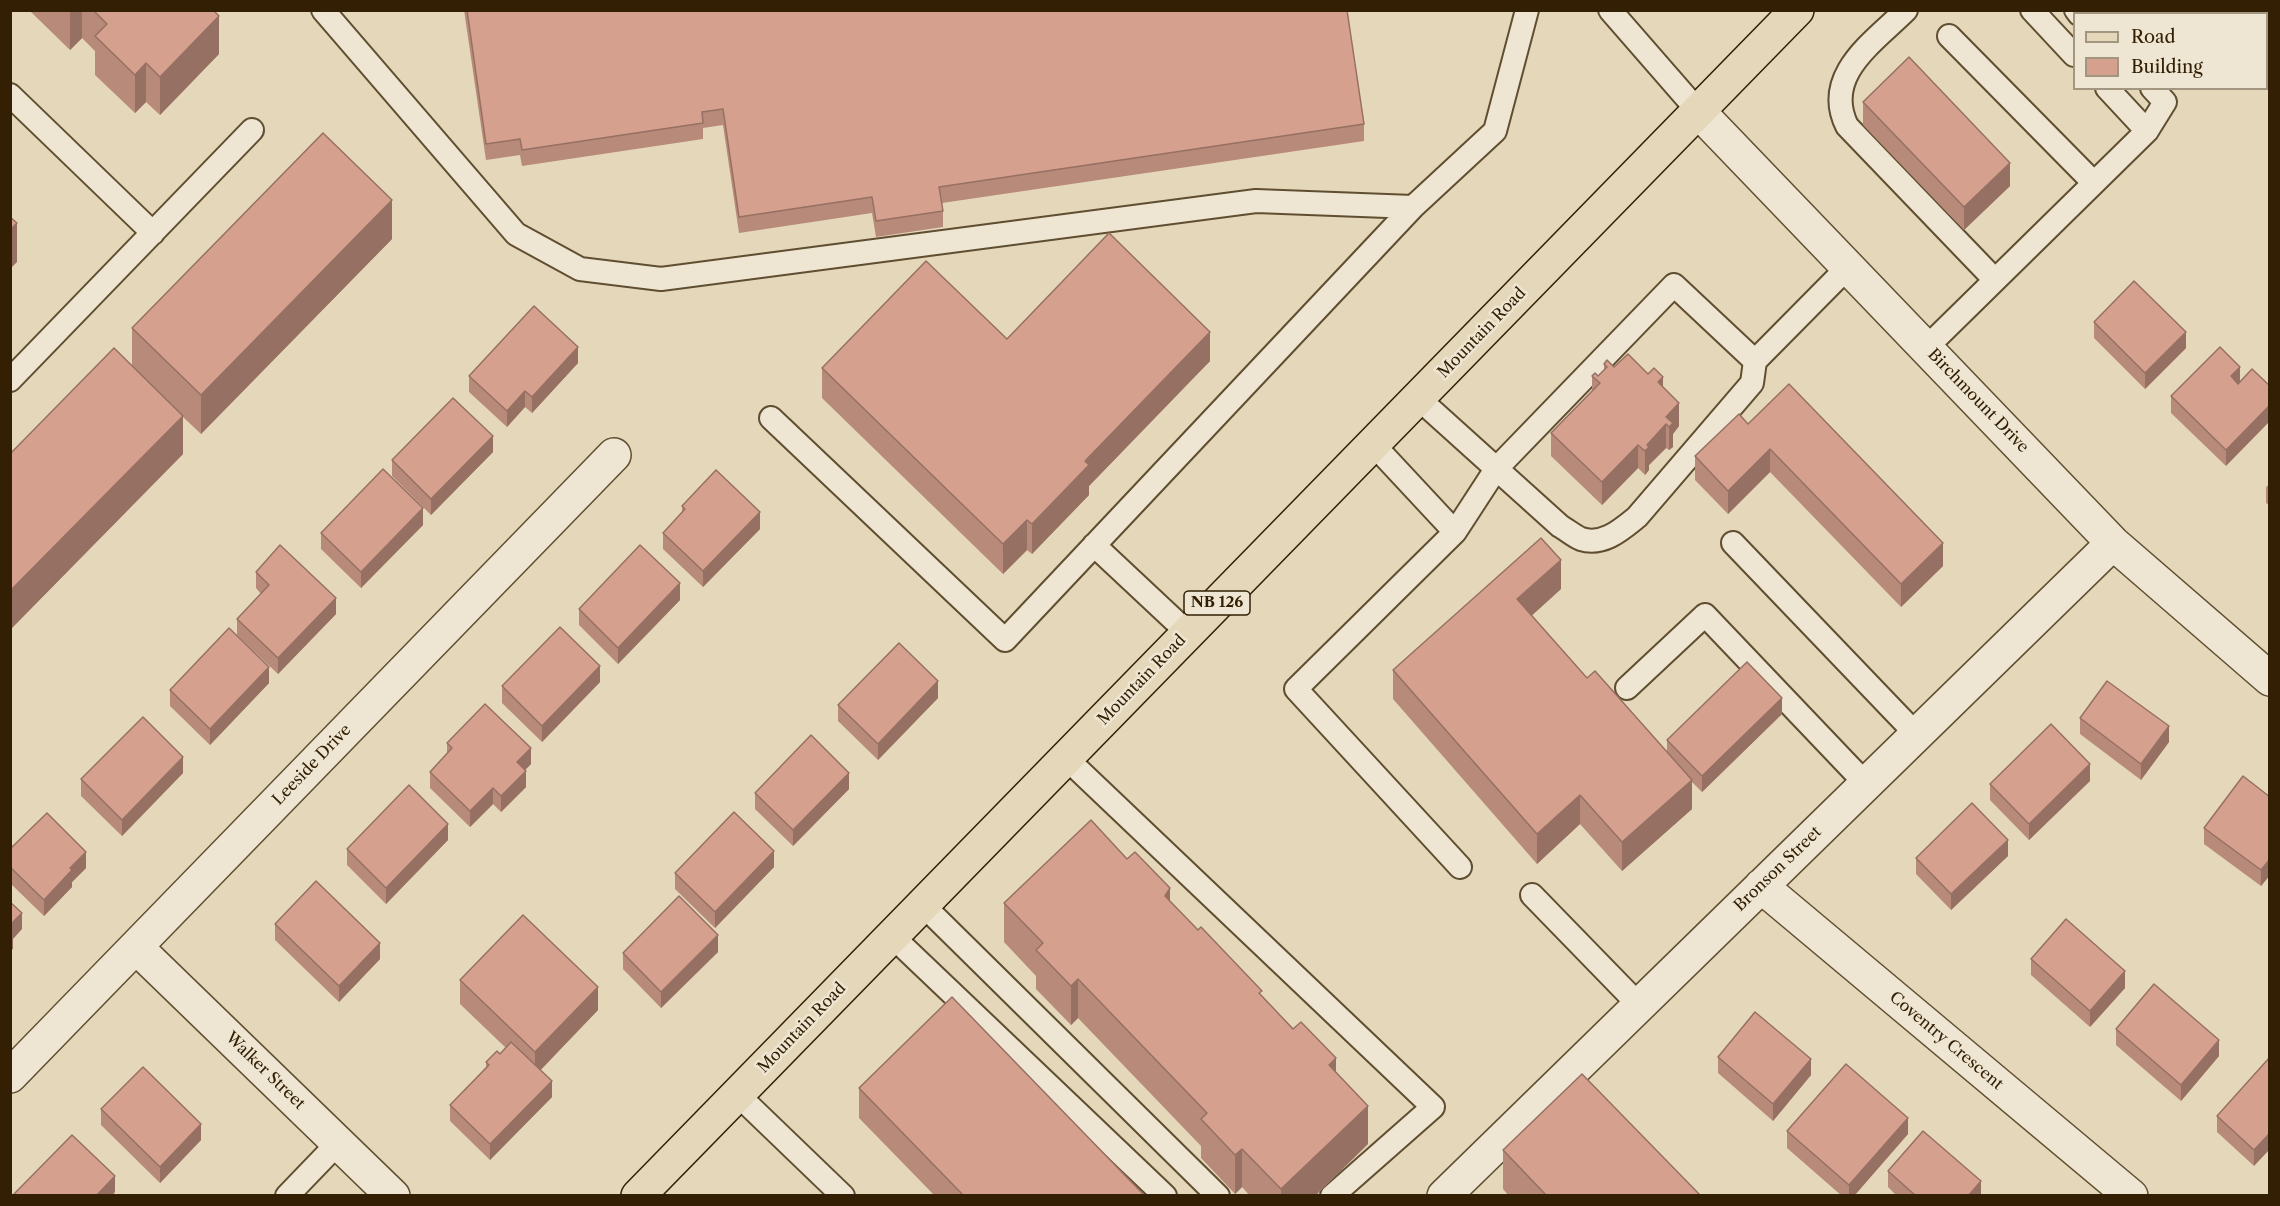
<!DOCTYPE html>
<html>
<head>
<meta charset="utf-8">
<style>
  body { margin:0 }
  #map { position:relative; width:2280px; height:1206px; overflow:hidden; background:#e5d7b9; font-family:"Libre Caslon Text",serif }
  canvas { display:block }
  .frame { position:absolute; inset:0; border:12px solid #332004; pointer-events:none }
  .legend { position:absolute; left:2073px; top:12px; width:195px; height:78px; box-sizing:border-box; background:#eee5d2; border:2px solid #a39680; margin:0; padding:8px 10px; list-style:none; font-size:18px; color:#332004 }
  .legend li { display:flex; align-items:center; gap:12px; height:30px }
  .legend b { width:30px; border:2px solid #a39680 }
</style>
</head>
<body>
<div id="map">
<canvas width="2280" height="1206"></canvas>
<div class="frame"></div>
<ul class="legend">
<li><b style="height:8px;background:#e5d7b9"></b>Road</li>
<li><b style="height:16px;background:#d6a08e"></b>Building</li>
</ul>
</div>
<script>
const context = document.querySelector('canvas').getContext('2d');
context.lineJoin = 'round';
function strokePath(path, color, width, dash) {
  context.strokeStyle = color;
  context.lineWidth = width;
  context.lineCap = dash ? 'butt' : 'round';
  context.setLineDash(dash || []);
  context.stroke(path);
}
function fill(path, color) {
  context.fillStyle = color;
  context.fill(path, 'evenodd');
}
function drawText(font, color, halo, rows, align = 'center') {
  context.font = font + ' "Libre Caslon Text",serif';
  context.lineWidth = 5;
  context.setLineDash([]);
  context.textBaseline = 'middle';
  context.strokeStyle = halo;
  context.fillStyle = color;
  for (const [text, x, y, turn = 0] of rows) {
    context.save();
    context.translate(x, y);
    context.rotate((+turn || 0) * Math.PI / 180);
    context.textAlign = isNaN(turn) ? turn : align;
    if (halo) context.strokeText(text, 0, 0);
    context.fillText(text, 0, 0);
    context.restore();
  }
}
const service = new Path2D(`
  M323,10L516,234L580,269L661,279L1256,201L1413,207
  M1610,10L1698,111
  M1906,10C1874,42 1822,75 1847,126L1994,279
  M2032,10L2074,55
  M2076,10L2079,14
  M1949,36L2093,182
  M2107,88L2147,131
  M10,95L153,233
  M1927,347L2147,131L2165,102L2152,88
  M10,380L252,130
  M1418,398L1560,526C1567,530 1574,536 1581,539C1603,546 1621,530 1637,517L1752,383L1755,361
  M771,418L1005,640L1413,207L1495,131L1527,10
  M1373,444L1455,532L1296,689L1460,867
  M1455,532L1496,469L1674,285L1755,361L1848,267
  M1733,543L1916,734
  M1094,545L1188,633
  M1627,688L1705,615L1866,784
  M1066,758L1433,1107L1332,1196
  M1532,895L1639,1005
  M923,905L1218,1196
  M892,936L1165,1196
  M737,1094L843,1196
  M287,1196L338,1143`);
const minor = new Path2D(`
  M1698,111L2113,543L2270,679
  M1761,886L2131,1196
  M136,947L393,1196
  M10,1076L614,455
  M1444,1196L2113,543`);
const primary = new Path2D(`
  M638,1196L1797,10`);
strokePath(service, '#604e31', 26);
strokePath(minor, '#604e31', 36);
strokePath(primary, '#332004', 36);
strokePath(service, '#eee5d2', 22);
strokePath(minor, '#eee5d2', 33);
strokePath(primary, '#e5d7b9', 33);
fill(new Path2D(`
  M31,10H213L219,54L160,115L146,102L135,113L95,75V51L82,38L70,50L31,12Z
  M464,10H1347L1364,124V141L942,203L943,211V227L876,237L872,213L739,233L723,125L703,128V139L522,166L520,155L486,160Z
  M2122,10H2140L2136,14H2125Z
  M1863,102L2010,186L1964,230L1863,125Z
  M392,239L201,434L183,417V454L10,630V454L132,366V328Z
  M2094,322L2186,348L2145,389L2094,338Z
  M1007,339L1210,361L1089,486V495L1032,554L1027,550L1003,574L822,398V368Z
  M578,363L532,413L525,407L507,427L469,392V376Z
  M1604,364L1663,387L1679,426L1673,434V447L1669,450L1666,448L1649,465V470L1645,475L1638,468L1602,505L1551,456V433L1592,391V376H1598L1604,370Z
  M2240,367L2226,466L2171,413V396Z
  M1748,424L1943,566L1901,607L1770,472L1728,514L1695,480V456Z
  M493,452L431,515L392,476V460Z
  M2270,484V506L2266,503V487Z
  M682,506L760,529L703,587L663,549V533L682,513Z
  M423,525L361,588L321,549V533Z
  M256,572L336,614L278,674L237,635V619L261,594L256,588Z
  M1561,589L1531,616L1587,678L1667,752V740L1782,714L1702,792L1692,782V809L1622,871L1580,824L1537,864L1393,699V670Z
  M680,600L618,664L579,625V609Z
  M600,682L542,742L502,703V686Z
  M269,683L210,745L170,706V690Z
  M938,698L878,760L838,721V705Z
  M2080,718L2169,742L2141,780L2080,734Z
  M447,743L531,764L525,770L526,787L501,812L493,804L470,827L430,788V772L447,754Z
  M183,773L122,836L81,796V779Z
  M2090,781L2029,840L1990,800V784Z
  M849,789L793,846L755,809V793Z
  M2270,797V875L2261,886L2204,844V828Z
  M448,840L386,904L347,865V849Z
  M10,849L86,868L72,882V887L44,916L10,883Z
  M2008,856L1951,910L1916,874V858Z
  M1127,859L1336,1072L1368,1144L1315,1196H1250L1242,1187L1235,1194L1201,1158V1146L1078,1018L1071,1025L1036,989V976L1004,942V903Z
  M774,867L715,928L675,889V873Z
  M275,924L380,959L339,1002L275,940Z
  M718,952L661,1008L623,969V953Z
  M2031,959L2125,988L2090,1027L2031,975Z
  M460,980L598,1010L540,1070L552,1097L490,1160L450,1121V1105L486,1067V1062L500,1054L506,1048L460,1004Z
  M2116,1029L2219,1056L2181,1101L2116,1045Z
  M1718,1057L1811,1075L1773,1121L1718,1073Z
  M2270,1057L2254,1166L2217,1132V1116Z
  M859,1088L1145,1196H935L859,1118Z
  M101,1109L201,1140L160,1183L101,1125Z
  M1787,1131L1908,1134L1854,1196H1842L1787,1148Z
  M1503,1150L1701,1196H1509L1503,1189Z
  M1888,1171L1981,1196H1897L1888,1187Z`), '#b88a7a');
fill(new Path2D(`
  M71,10H82V38L70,50V12Z
  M2131,10H2140L2136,14H2131Z
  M219,16V54L160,115V77Z
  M146,63V102L135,113V75Z
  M2010,163V186L1964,230V207Z
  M392,200V239L201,434V395Z
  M17,223V262L10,269V230Z
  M1210,332V361L1089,486V495L1032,554V524L1085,461Z
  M2186,332V348L2145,389V373Z
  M578,347V363L532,413V397Z
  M2240,367V383L2231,393V376Z
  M1663,377V400L1658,382Z
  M525,391V407L507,427V411Z
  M1679,403V426L1673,434V447L1669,450V427L1666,424V448L1649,465V470L1645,475V451L1647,445L1666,417Z
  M2270,405V421L2226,466V450Z
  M183,416V454L10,630V591Z
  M493,436V452L431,515V499Z
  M1638,445V468L1602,505V482Z
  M1770,449V472L1728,514V491Z
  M423,508V525L361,588V572Z
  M760,512V529L703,587V571Z
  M1027,520V550L1003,574V544Z
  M1943,543V566L1901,607V584Z
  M1561,560V589L1517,629V599Z
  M680,583V600L618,664V648Z
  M336,598V614L278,674V658Z
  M600,666V682L542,742V726Z
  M269,667V683L210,745V729Z
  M938,681V698L878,760V744Z
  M1782,698V714L1702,792V776Z
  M2169,726V742L2141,780V764Z
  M531,748V764L517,778V762Z
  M183,757V773L122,836V820Z
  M2090,764V781L2029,840V824Z
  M526,771V787L501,812V796Z
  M849,773V789L793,846V830Z
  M1692,780V809L1622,871V842Z
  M493,788V804L470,827V811Z
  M1580,795V824L1537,864V834Z
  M448,824V840L386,904V888Z
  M2008,840V856L1951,910V894Z
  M774,851V867L715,928V912Z
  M86,852V868L72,882V887L44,916V900L70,868Z
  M2270,859V875L2261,886V870Z
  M1170,888V927L1165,896Z
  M22,913V929L13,939V949L10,951V925Z
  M718,935V952L661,1008V992Z
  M380,943V959L339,1002V986Z
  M2125,971V988L2090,1027V1011Z
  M1078,979V1018L1071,1025V986Z
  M598,987V1010L535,1076V1052Z
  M2219,1040V1056L2181,1101V1085Z
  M1336,1058V1097L1329,1065Z
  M1811,1059V1075L1773,1121V1104Z
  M552,1081V1097L490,1160V1144Z
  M1368,1106V1144L1315,1196H1281V1189Z
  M1908,1118V1134L1854,1196H1849V1185Z
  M201,1124V1140L160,1183V1167Z
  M2270,1133V1149L2254,1166V1150Z
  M1242,1149V1187L1235,1194V1155Z
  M115,1176V1192L112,1196H96Z
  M1981,1181V1196H1968Z`), '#967063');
const building = new Path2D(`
  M93,10H213L219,16L160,77L146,63L135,75L95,36L107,24Z
  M467,10H1347L1364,124L939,187L943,211L876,221L872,197L739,217L723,109L702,112L703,123L522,150L520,139L486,144Z
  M1909,57L2010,163L1964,207L1863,102Z
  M323,133L392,200L201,395L132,328Z
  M10,217L17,223L10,230Z
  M1109,233L1210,332L1085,461L1089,465L1032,524L1027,520L1003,544L822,368L926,261L1007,339Z
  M2134,281L2186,332L2145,373L2094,322Z
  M534,306L578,347L532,397L525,391L507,411L469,376Z
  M2220,347L2240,367L2231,376L2238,384L2252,369L2270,386V405L2226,450L2171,396Z
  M114,348L183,416L10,591V454Z
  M1628,354L1648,374L1654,368L1663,377L1658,382L1679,403L1666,417L1673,423L1669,427L1666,424L1647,445L1649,447L1645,451L1638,445L1602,482L1551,433L1600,383L1592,376L1595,373L1598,376L1607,367L1604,364L1607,360L1614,367Z
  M1789,384L1943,543L1901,584L1770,449L1728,491L1695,456L1739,414L1748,424Z
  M453,398L493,436L431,499L392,460Z
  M383,469L423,508L361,572L321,533Z
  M716,470L760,512L703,571L663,533L685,509L682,506Z
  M1541,538L1561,560L1517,599L1587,678L1595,671L1692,780L1622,842L1580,795L1537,834L1393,670Z
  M280,545L336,598L278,658L237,619L269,585L256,572Z
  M640,545L680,583L618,648L579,609Z
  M560,627L600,666L542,726L502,686Z
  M229,628L269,667L210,729L170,690Z
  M899,643L938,681L878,744L838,705Z
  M1747,662L1782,698L1702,776L1667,740Z
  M2107,681L2169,726L2141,764L2080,718Z
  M485,704L531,748L517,762L526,771L501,796L493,788L470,811L430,772L452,748L447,743Z
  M143,717L183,757L122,820L81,779Z
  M2051,724L2090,764L2029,824L1990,784Z
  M811,735L849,773L793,830L755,793Z
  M2243,776L2270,797V859L2261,870L2204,828Z
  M409,785L448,824L386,888L347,849Z
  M1972,803L2008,840L1951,894L1916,858Z
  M734,812L774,851L715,912L675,873Z
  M47,813L86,852L70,868L72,870L44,900L10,867V849Z
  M1091,820L1127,859L1135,852L1170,888L1165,896L1198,930L1201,927L1262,991L1259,993L1293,1029L1301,1022L1336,1058L1329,1065L1368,1106L1281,1189L1242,1149L1235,1155L1201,1119L1207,1113L1078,979L1071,986L1036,950L1043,943L1004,903Z
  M316,881L380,943L339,986L275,924Z
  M679,896L718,935L661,992L623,953Z
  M10,902L22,913L10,925Z
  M523,915L598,987L535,1052L460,980Z
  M2066,919L2125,971L2090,1011L2031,959Z
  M2154,984L2219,1040L2181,1085L2116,1029Z
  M952,997L1145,1196H964L859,1088Z
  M1755,1012L1811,1059L1773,1104L1718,1057Z
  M511,1042L552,1081L490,1144L450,1105L489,1065L486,1062L497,1051L500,1054Z
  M2270,1057V1133L2254,1150L2217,1116Z
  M1846,1064L1908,1118L1849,1185L1787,1131Z
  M143,1067L201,1124L160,1167L101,1109Z
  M1582,1074L1701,1196H1547L1503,1150Z
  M1923,1131L1981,1181L1968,1196H1916L1888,1171Z
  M72,1135L115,1176L96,1196H15L14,1194Z`);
fill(building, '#d6a08e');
strokePath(building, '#967063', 1.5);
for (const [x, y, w] of [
  [1217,603,66]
]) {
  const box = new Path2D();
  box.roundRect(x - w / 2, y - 12, w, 24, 4.5);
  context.fillStyle = '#eee5d2';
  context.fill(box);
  strokePath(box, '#332004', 1.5);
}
drawText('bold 15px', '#332004', null, [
  ["NB 126",1217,603]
]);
drawText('16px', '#332004', '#eee5d2', [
  ["Mountain Road",1482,333,-46],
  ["Birchmount Drive",1978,401,46],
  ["Mountain Road",1142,680,-46],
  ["Leeside Drive",312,765,-46],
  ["Bronson Street",1778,869,-44],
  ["Mountain Road",802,1028,-46],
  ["Coventry Crescent",1946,1041,40],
  ["Walker Street",265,1071,44]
]);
</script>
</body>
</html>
